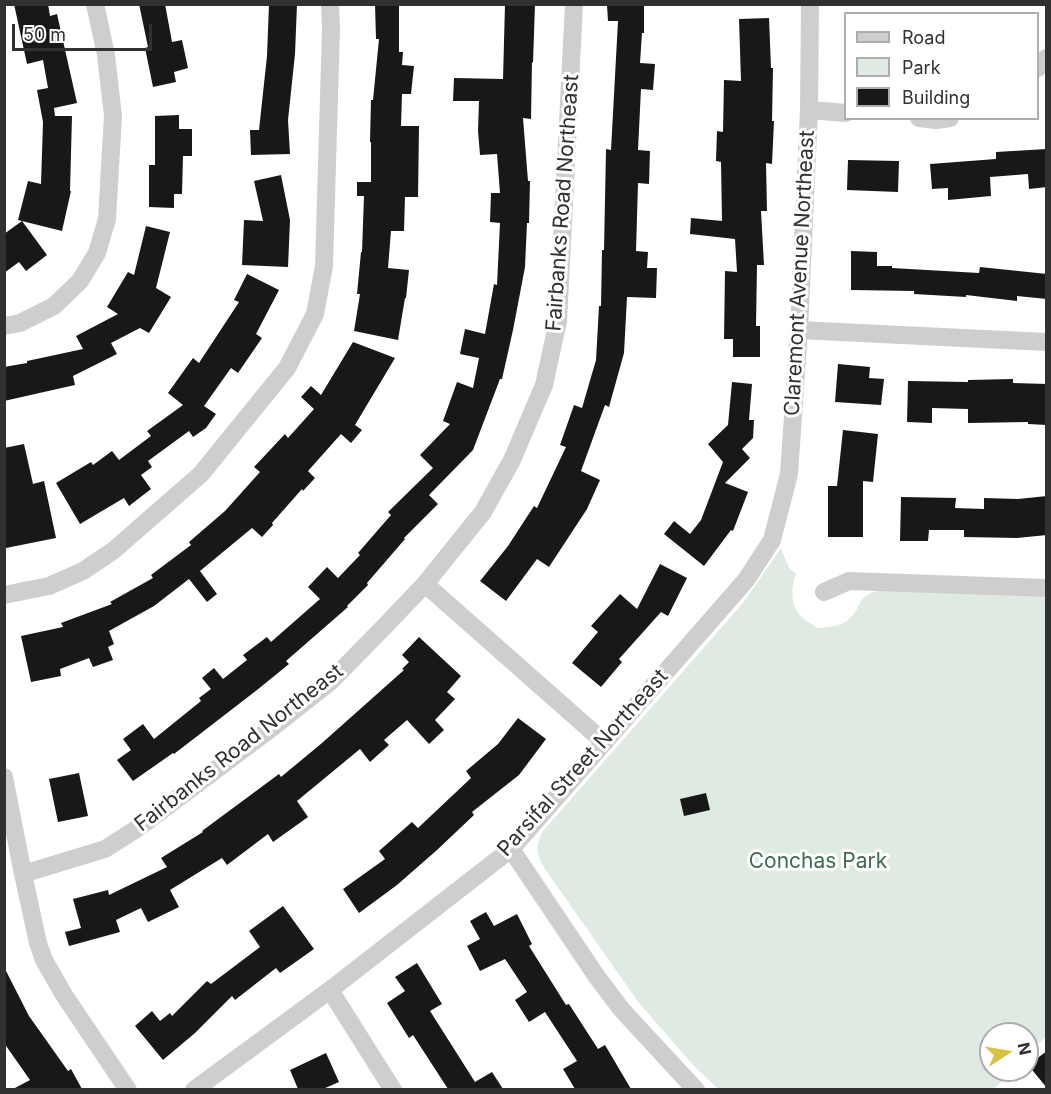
<!DOCTYPE html>
<html>
<head>
<meta charset="utf-8">
<style>
  body { margin:0 }
  #map { position:relative; width:1051px; height:1094px; overflow:hidden; background:#fff; font-family:Inter,sans-serif }
  canvas { display:block }
  .frame { position:absolute; inset:0; border:6px solid #313131; pointer-events:none }
  .legend { position:absolute; left:844px; top:12px; width:195px; height:108px; box-sizing:border-box; background:#fff; border:2px solid #adadad; margin:0; padding:8px 10px; list-style:none; font-size:18px; color:#313131 }
  .legend li { display:flex; align-items:center; gap:12px; height:30px }
  .legend b { width:30px; border:2px solid #adadad }
  .north { position:absolute; left:979px; top:1022px; width:60px; height:60px; box-sizing:border-box; background:#fff; border:2px solid #adadad; border-radius:50%; rotate:78deg; font-size:16px; font-weight:700; line-height:24px; text-align:center; color:#313131 }
  .north::after { content:''; display:block; margin:auto; width:21px; height:27px; background:#d9c242; clip-path:polygon(50% 0,100% 100%,50% 72%,0 100%) }
  .scale { position:absolute; left:12px; top:24px; width:140px; height:27px; box-sizing:border-box; border:3px solid #313131; border-top:0; padding-left:8px; font-size:18px; line-height:21px; white-space:nowrap; color:#313131; -webkit-text-stroke:4px #fff; paint-order:stroke }
</style>
</head>
<body>
<div id="map">
<canvas width="1051" height="1094"></canvas>
<div class="frame"></div>
<ul class="legend">
<li><b style="height:8px;background:#cecece"></b>Road</li>
<li><b style="height:16px;background:#deeae2"></b>Park</li>
<li><b style="height:16px;background:#181818"></b>Building</li>
</ul>
<div class="north">N</div>
<div class="scale">50 m</div>
</div>
<script>
const context = document.querySelector('canvas').getContext('2d');
context.lineJoin = 'round';
function fill(path, color) {
  context.fillStyle = color;
  context.fill(path, 'evenodd');
}
function strokePath(path, color, width, dash) {
  context.strokeStyle = color;
  context.lineWidth = width;
  context.lineCap = dash ? 'butt' : 'round';
  context.setLineDash(dash || []);
  context.stroke(path);
}
function drawText(font, color, halo, rows, align = 'center') {
  context.font = font + ' Inter,sans-serif';
  context.lineWidth = 6;
  context.setLineDash([]);
  context.textBaseline = 'middle';
  context.strokeStyle = halo;
  context.fillStyle = color;
  for (const [text, x, y, turn = 0] of rows) {
    context.save();
    context.translate(x, y);
    context.rotate((+turn || 0) * Math.PI / 180);
    context.textAlign = isNaN(turn) ? turn : align;
    if (halo) context.strokeText(text, 0, 0);
    context.fillText(text, 0, 0);
    context.restore();
  }
}
fill(new Path2D(`
  M781,548L789,568L796,574C791,587 790,606 801,616C805,621 812,624 817,628C829,627 840,627 849,619C863,607 855,596 880,590L1046,597V1037L1027,1054V1034H991V1070H1016L993,1089H718L694,1066L639,1003L545,869C536,853 535,848 543,831L743,603Z`), '#deeae2');
fill(new Path2D(`
  M14,4H48L50,16L57,14L77,103L54,108L55,116H72L70,191H71L62,231L22,221L47,255L26,271L19,262L4,273V234L22,221L18,220L28,181L41,184L43,122L37,90L48,88L43,60L27,64Z
  M139,4H165L172,42L182,40L188,68L174,72L176,82L153,87L145,48L148,47Z
  M269,4H297L295,54L288,120L290,154L251,155L250,130H259L267,56Z
  M375,4H399V52H403L402,65L414,66L411,94H402L401,126H419L418,197H405L404,231H391L388,268L409,270L406,298H405L398,340L354,331L360,294H357L361,252H362L364,196H357V182H371V142H370L371,100H373L379,39H376Z
  M505,4H535L533,63L532,62L531,119L523,118L528,181H530L529,223H527L525,267L513,330L502,379H500L473,450L429,495L438,504L404,538L405,539L367,583L368,585L347,606L348,607L286,661L289,664L257,690L174,754L173,753L133,781L117,760L131,750L123,739L143,724L154,739L201,701L199,698L211,689L202,678L214,668L223,679L247,660L243,655L267,637L271,642L320,599L308,587L327,567L338,578L360,555L358,553L391,515L388,512L433,468L420,455L450,424L443,421L457,382L473,388L479,358L460,354L465,329L485,334L494,284L497,285L500,223L490,222L491,193H500L497,154L480,155L478,131L479,101H453L454,78L503,79Z
  M644,4V33H642L640,63L655,64L653,90L641,89L638,150L650,151L649,184L638,183L636,251L648,252L647,268H657L656,298L627,297L624,353L609,407L605,405L581,471L600,480L587,509L549,567L537,559L506,601L480,581L508,546L534,506L537,508L566,447L560,445L574,405L582,408L596,360L599,306H601L602,250H604L606,149L611,150L618,21H608L607,5Z
  M769,18L771,68H773L772,121H774L772,164L766,163L767,211H761L764,265H757L756,326H760V357H733V339H724L725,271L737,272L735,239L690,234L691,218L722,221L721,162L716,161L717,131L723,132L724,80L741,81L739,19Z
  M179,115V129H192V156H183L182,194H174V208L149,207V165H155V116Z
  M1047,149V187L1029,189L1028,174L990,177L991,196L948,200V188L932,189L930,164L996,159V152Z
  M848,160L899,161L898,192L847,190Z
  M281,175L290,220L288,267L242,265L244,220L263,221L254,181Z
  M146,226L170,232L156,288L171,297L149,333L140,328L111,343L117,354L73,376L75,385L4,401V367L27,363V361L83,349L76,336L118,314L107,307L128,272L134,275Z
  M851,251L877,252V266H892V268L979,273L980,267L1047,274V299L1017,296V301L966,295V297L914,294V291L851,290Z
  M247,274L279,290L256,334L262,338L238,373L231,368L204,406L216,414L206,428L193,437L189,431L148,461L152,467L141,475L151,489L129,506L124,498L80,524L56,483L91,462L93,465L112,451L119,460L151,436L147,431L183,405L168,393L193,358L199,363L239,302L234,300Z
  M353,342L395,358L355,425L362,430L351,443L341,434L308,471L315,478L303,491L302,489L272,523L273,525L262,537L252,528L200,571L217,594L207,602L189,579L154,606L109,631L114,644L108,647L113,660L93,667L89,658L60,669L61,676L31,682L21,636L63,627L61,623L112,604L110,602L153,578L151,575L191,545L189,542L225,511L260,472L254,467L285,434L288,438L314,409L301,397L311,386L321,395Z
  M838,364L870,367L869,378L884,379L881,405L835,402Z
  M1013,379V383L1047,384V425L1028,424V422L968,423V409L932,408V423L907,422L908,381L968,382V380Z
  M732,382L752,384L749,420H754L753,438L742,449L750,458L725,483L748,492L733,531L731,530L704,566L664,534L674,521L690,534L701,520L723,462L708,444L728,425Z
  M843,430L878,434L873,482L863,481V537H828V486H837Z
  M24,444L33,484L44,481L56,538L6,548L4,539V448Z
  M1047,496V535L1017,538L964,537V530H929L928,541H900L901,497L956,498L955,508L984,509V498L1018,499Z
  M660,564L687,578L668,616L661,612L619,659L622,662L601,687L572,663L598,632L591,626L620,594L637,609Z
  M419,637L461,676L447,692L455,699L435,720L444,730L429,744L407,720L384,740L389,745L370,762L360,749L297,801L308,817L273,842L268,834L227,865L222,858L170,890L179,907L148,922L141,908L116,920L120,932L69,946L65,932L81,928L73,899L108,890L109,895L167,867L161,858L203,832L202,831L279,774L281,777L322,743L404,670L402,669L409,662L402,655Z
  M518,718L546,739L519,775L472,812L474,815L437,850L397,885L359,913L343,889L385,859L379,851L412,822L418,828L471,778L466,771L498,744Z
  M79,773L88,816L58,822L49,779Z
  M706,793L710,810L684,816L680,799Z
  M283,906L314,949L280,973L276,968L235,1000L232,996L195,1033L163,1060L135,1026L152,1011L160,1021L170,1013L172,1016L207,981L211,984L260,947L249,931Z
  M486,912L494,926L517,914L532,944L529,946L566,1005L569,1004L598,1049L605,1045L631,1089H575L563,1069L577,1061L545,1012L529,1022L515,1000L527,992L505,959L480,971L467,946L480,939L470,921Z
  M417,963L442,1004L430,1011L475,1082L492,1072L503,1089H448L413,1035L409,1038L387,1003L405,991L395,977Z
  M4,967L29,1016L68,1071L71,1069L82,1089H13L30,1080L4,1043Z
  M1047,1051V1088L1028,1065Z
  M326,1053L339,1082L323,1089H298L290,1070Z`), '#181818');
strokePath(new Path2D(`
  M1038,68L1046,58
  M809,110L846,113
  M919,118L936,120L950,118
  M4,326L20,323L54,306L80,281L97,253L107,219L113,116L106,55L95,4
  M799,330L1046,342
  M425,584L604,742
  M824,592L849,581L1046,588
  M4,595L49,586L83,571L114,550L201,474L287,368L315,314L324,266L331,29L330,4
  M4,777L23,874L38,943L44,960L64,995L128,1090
  M511,849L597,977L622,1010L696,1090
  M23,874L105,849L138,828L273,727L330,682L384,627L425,584L483,512L512,460L544,385L558,321L574,4
  M330,990L393,1090
  M194,1090L330,990L511,849L746,580L772,540L789,474L799,330L809,110L810,4`), '#cecece', 18);
drawText('21px', '#313131', '#fff', [
  ["Fairbanks Road Northeast",563,203,-86],
  ["Claremont Avenue Northeast",800,273,-87],
  ["Fairbanks Road Northeast",239,748,-38],
  ["Parsifal Street Northeast",583,763,-48]
]);
drawText('21px', '#416a54', '#fff', [
  ["Conchas Park",818,862]
]);
</script>
</body>
</html>
